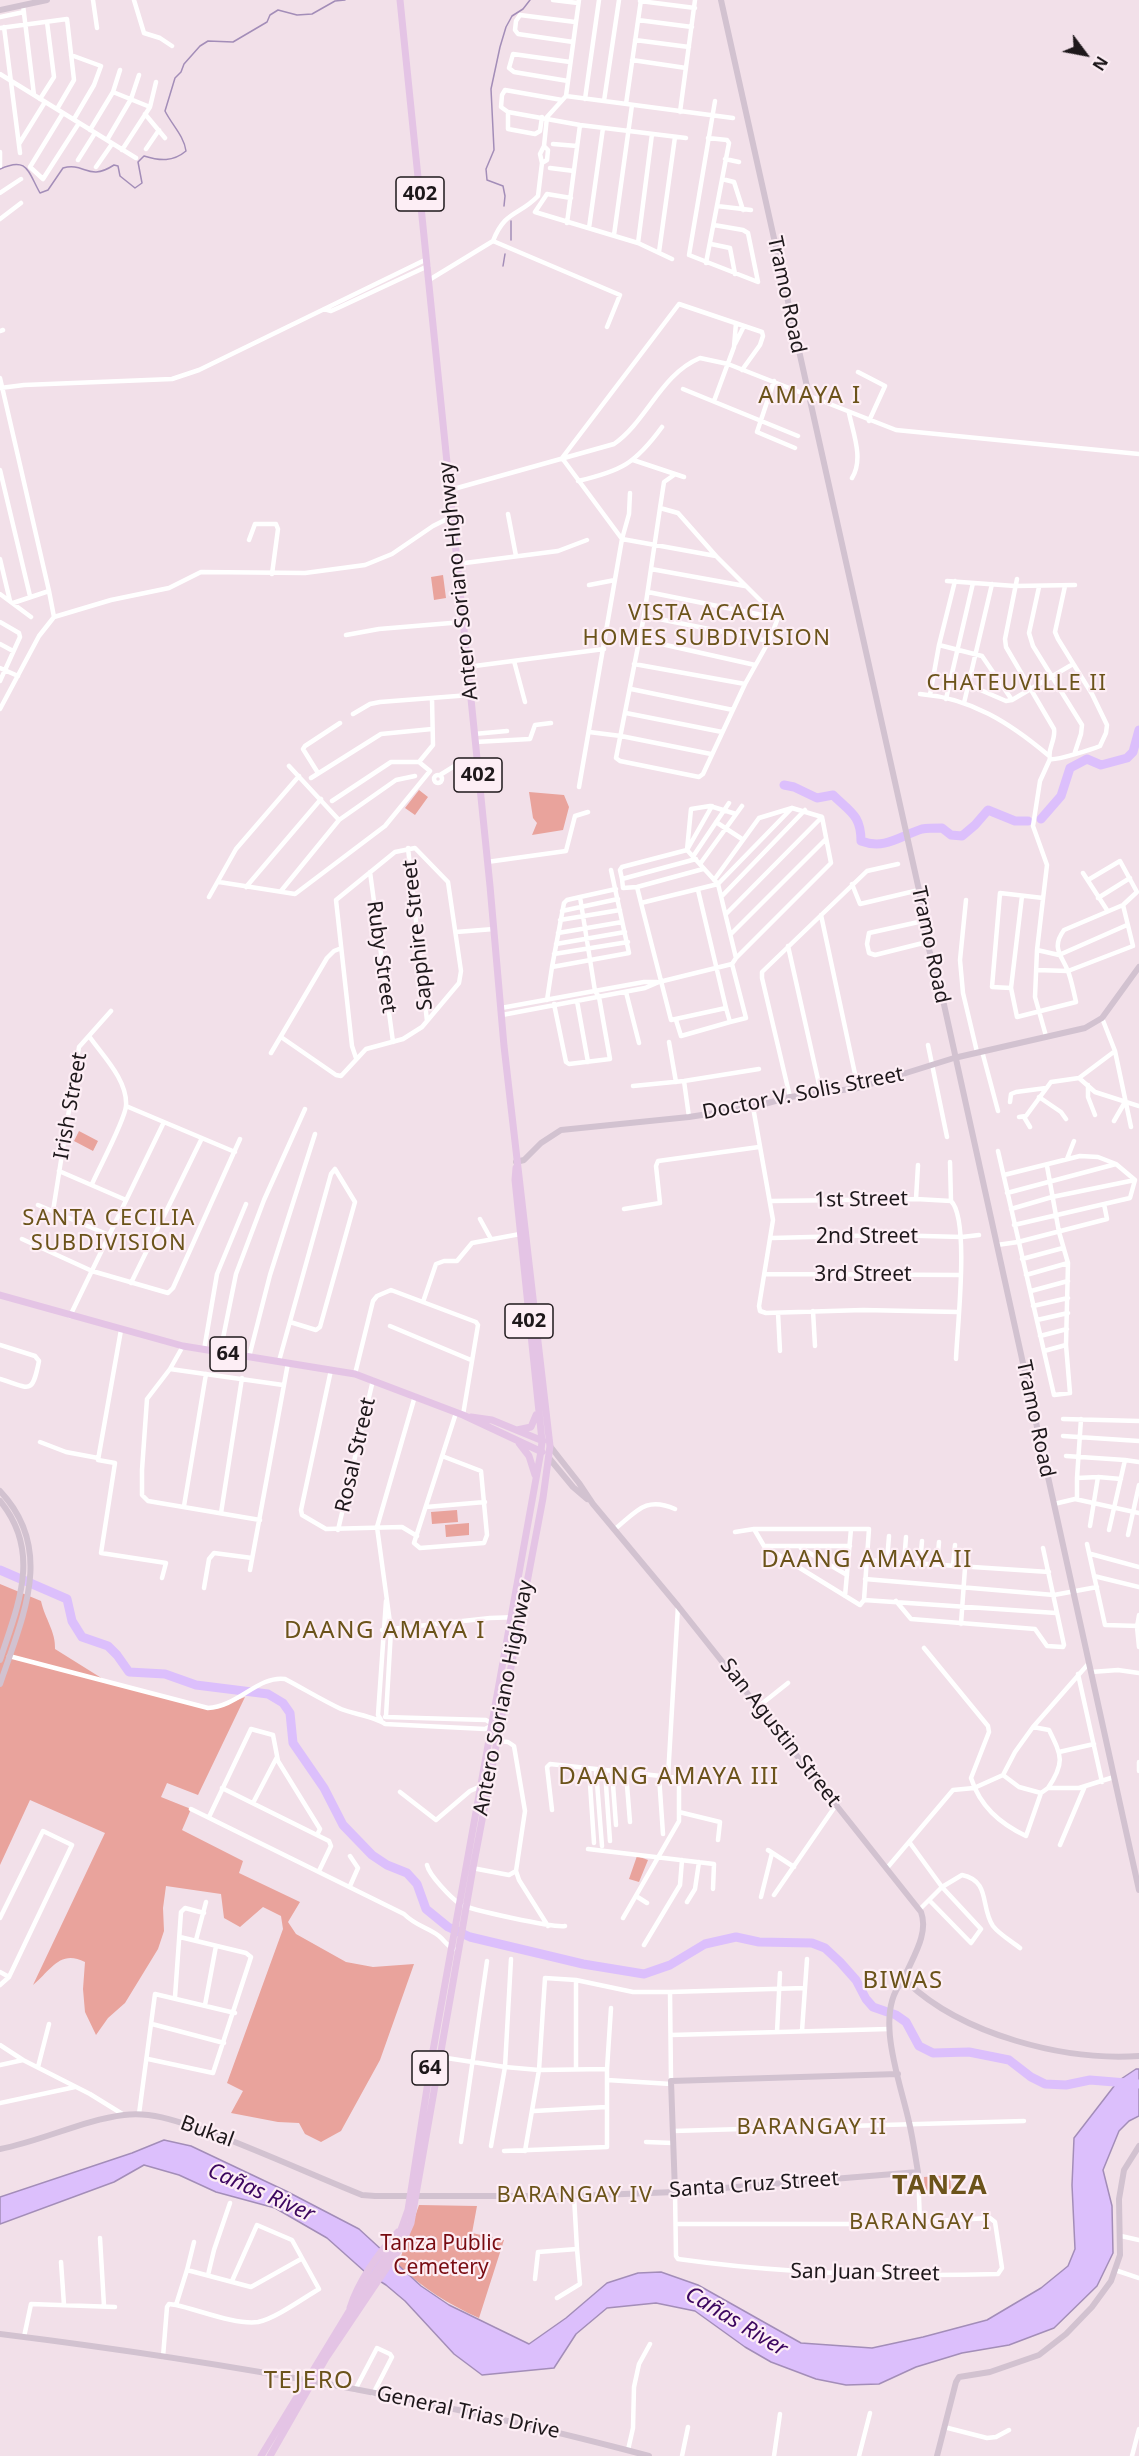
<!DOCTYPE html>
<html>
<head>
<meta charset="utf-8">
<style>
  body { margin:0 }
  #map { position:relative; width:1139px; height:2456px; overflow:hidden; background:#f2e0e9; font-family:"Noto Sans",sans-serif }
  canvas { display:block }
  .north { position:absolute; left:1055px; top:24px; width:60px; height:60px; -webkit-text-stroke:4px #fdeef5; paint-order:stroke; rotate:122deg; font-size:16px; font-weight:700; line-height:24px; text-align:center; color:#1e181b }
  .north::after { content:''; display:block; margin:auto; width:21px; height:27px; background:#1e181b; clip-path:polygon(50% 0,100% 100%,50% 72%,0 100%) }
</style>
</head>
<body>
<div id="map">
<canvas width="1139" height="2456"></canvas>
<div class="north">N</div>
</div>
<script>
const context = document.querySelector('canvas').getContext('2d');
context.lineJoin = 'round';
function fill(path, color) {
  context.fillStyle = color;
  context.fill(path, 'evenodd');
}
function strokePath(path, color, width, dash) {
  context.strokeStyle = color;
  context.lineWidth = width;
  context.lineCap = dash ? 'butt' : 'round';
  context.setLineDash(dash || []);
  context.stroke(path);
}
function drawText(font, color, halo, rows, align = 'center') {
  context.font = font + ' "Noto Sans",sans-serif';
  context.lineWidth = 4.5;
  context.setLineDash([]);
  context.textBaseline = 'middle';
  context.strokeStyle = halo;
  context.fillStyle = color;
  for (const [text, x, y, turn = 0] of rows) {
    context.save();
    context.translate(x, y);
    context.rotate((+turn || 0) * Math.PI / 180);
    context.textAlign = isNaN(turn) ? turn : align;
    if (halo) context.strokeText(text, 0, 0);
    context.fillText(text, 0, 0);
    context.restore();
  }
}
fill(new Path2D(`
  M443,575L446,598L434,600L431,577Z
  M419,790L428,797L415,815L405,808Z
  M529,792L564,795L569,807L563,830L532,835L537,823L533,818Z
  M79,1131L98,1141L93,1151L74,1141Z
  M457,1510L458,1522L432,1524L431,1512Z
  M469,1523V1535L446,1537L445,1525Z
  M0,1584L41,1601C45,1619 56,1632 55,1649L111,1684L208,1708L222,1706L245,1697L198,1795L167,1783L161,1797L191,1809L182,1830L243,1861L239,1873L300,1902L288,1922L296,1934L346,1962L373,1967L414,1964L380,2060L341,2131L321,2142L305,2134L299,2123L278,2122L231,2113L243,2091L227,2083L283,1929L281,1916L263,1907L240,1927L224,1918L221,1894L166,1886L163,1908L164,1931L158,1949L125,2003L108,2018L96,2035L85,2012L83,1989L85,1962C60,1949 51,1970 33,1985L105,1833L30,1800L0,1865Z
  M637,1856L648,1860L639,1882L629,1879Z
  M950,2175L951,2189L925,2191L924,2177Z
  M419,2205L477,2206L472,2233L504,2240L479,2318C448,2304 423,2288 398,2265Z`), '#e9a39c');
const water = new Path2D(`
  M1136,2069H1139V2116L1129,2121L1119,2131L1103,2170L1112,2206L1113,2253L1097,2286L1054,2328L1009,2345L962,2353L916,2367L879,2384L846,2385L816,2379L771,2362L745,2347L695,2311L656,2303L607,2308L576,2334L554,2368L482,2375L454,2354L405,2301L386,2285L364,2271L327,2238L275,2208L216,2192L179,2175L144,2165L114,2182L0,2224V2197L132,2153L164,2140L191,2146L286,2191L359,2229L421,2286L449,2305L529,2344L566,2318L607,2283L638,2273L661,2272L698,2285L801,2343L872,2348L923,2337L987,2320L1041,2288L1068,2266L1075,2249L1072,2185L1074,2138L1118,2081Z`);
fill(water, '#dcbffc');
strokePath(water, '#a38db8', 1.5);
strokePath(new Path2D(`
  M0,169C28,156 28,172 40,193L48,190L63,168C85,162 88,182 114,165L118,166L120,176L135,188L142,183L138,162L144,156C160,161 173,162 186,151C184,136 172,125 165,111L175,78L181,72L184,64L200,46L208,41L233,42L267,22L270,15L278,10L297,15L312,14L335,1L345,0
  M504,206L505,196L503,186L487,180L486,169L494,150L491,89L500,47L506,27L512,16L523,9L530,0
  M511,240V221
  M503,266L505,254`), '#a38db8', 1.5);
strokePath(new Path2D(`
  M784,785L794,787L817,798L833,795C850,812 861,815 861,841C885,850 900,836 922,829C928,828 935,828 942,828L951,835L962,836L975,825L988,810L1015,821H1028
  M1041,819L1061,796L1070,768L1087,759L1101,765L1127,758L1133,752L1139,730
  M0,1570L67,1599L72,1621L82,1637L108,1646L117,1655L129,1672L165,1674L196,1685L268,1694L283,1703L290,1713L293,1743L324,1788L343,1825L372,1855L387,1865L407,1873L417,1884L426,1909L448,1927L470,1937L583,1964L644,1974L670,1965L705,1944L736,1937L759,1942L812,1943L825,1948L840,1962L856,1980L866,1999L873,2007L896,2015L906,2022L919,2046L933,2053L969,2052L1009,2060L1031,2077L1045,2084L1066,2085L1090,2080L1139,2084`), '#dcbffc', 9);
strokePath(new Path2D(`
  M93,0L97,28
  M134,0L144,33L160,38L172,46
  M553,0L578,3
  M640,1L695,8
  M23,5L34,95
  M0,17L24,12
  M638,20L692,27
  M4,27L20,153
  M0,28L67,19L74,80L57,109
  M635,40L689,47
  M573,42L518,34L515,30L516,21L520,15L575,22
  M71,55L101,66L94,85L74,119
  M632,60L686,68
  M0,74L136,158
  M568,81L514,72L509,68L513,54L570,62
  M113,92L150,107
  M566,96L579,0
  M40,99L54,77L47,22
  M585,99L599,0
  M562,100L505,90L502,95L501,107L508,112L580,125L686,138
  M604,101L619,0
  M626,104L641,0
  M508,112V129L535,134L540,131L542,117
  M680,112L695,0
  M63,113L30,167L43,179L79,123
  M145,114L165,138
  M90,130L113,92L120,70
  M107,140L131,99L139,75
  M19,144L45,102
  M553,144L577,146
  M146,149L159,130
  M122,150L150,107L156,82
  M0,152V166
  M725,159L739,162
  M78,160L95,133
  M542,163L540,154L544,146
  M96,167L112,144
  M550,168L574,171
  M722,179L734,182L743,210
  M0,193L21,179
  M571,198L547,194L535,212L638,243L672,259
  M717,206L751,210
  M0,219L21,203
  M567,223L580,125
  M714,225L743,230L748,233L758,282L689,255L715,101
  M589,228L603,128
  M614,235L632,105
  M493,241C505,210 519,216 538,196L542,163L547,160L548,150L544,146L547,117L566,96L733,118
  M638,243L652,134
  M711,244L730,248L735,274
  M659,252L675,137
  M706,263L729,143L727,140L708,138
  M429,280L493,241L620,295L607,327
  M324,309L331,311L340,307L428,266
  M0,331L3,330
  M735,344L744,326
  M858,372L885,386L869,421
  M0,378L49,591L13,603
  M774,381L757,432L795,448
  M0,388L24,385L172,379L199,370L427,259
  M683,389L798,436
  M714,401L734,347L736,323
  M849,413C853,433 864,459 852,478
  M633,460L684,477
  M0,470L30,596
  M578,481C621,471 635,464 662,427
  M450,490L614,444C647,421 661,374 700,358L728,364L896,430L1139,454
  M660,508L664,482L674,475
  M508,514L516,556
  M622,539L562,458L679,304L762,332L763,336L760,345L742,370
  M622,539L629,514L630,493
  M249,540L255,524H276L278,529L272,574
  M0,559L10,601
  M457,564L558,551L587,540
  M651,569L745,586
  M1017,579L1005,639L1006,647L1054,729C1056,740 1047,749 1050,759L1040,781L1033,826L1047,865L1037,950L1035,997L1046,1036
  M947,581L1015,586L1075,585
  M589,585L615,580
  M1039,587L1029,633L1033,646L1082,725L1081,734L1075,752
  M49,591L54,617
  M648,592L777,618
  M0,594L31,617
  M644,616L769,641
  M0,622L19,633L20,637L0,681
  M346,635L379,629L463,622
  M639,639L755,665
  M0,644L13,651
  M939,645L982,656L1012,700
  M514,661L525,702
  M634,664L745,684
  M467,667L604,649
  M0,668L18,676
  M969,685L1006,701L1012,700L1073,664
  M631,689L733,710
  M920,694C971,698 1010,723 1048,755
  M930,695L939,645L955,581
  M946,699L973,583
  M964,703L992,584
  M0,709L39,636L54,617L111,600L169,588L201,572L305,573L365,565L392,554L433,526L453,516
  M626,713L722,732
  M353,714L370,704L380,702L470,695
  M589,732L621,736L711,754
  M474,734L507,731
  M475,742L530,739L535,725L551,723
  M1050,759C1055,761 1093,749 1100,746L1106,733L1107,725L1092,694L1058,639L1055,632L1065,586
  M289,766L339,820
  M318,773L303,749L305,746L340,723
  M440,775L461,762L477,759
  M434 779a4 4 0 1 1 8 0a4 4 0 1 1-8 0Z
  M311,778L381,734L432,729
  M579,787L622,539L716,556L778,618L769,641L745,684L703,774L699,777L620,761L616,758L644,616L660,508L678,513L716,556
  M332,801L391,762H419
  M716,822L742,839
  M408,848L427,1021
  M694,855L729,803
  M696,859L622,879L623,888L637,887L703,869
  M487,862L566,851L575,816L588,812
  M700,864L742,806
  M370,872L393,1042
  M1083,873L1107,910
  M622,879L620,870L622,867L687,850L712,806
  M714,880L759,818L792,808L822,817L831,863L736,958
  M219,882L295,894L385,826L430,771L419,762L433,745L432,699
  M852,884L860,904L919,890
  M246,887L321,799
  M637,887L641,903
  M698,890L726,1008L671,1020L641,903L718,884L792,808
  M281,891L339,820L396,780L415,776
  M722,896L805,810
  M1022,896L1011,988L1017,1017L1076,1002C1074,993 1072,983 1069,974C1063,956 1050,949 1064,930L1123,905L1137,892L1120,861L1088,880
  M209,897L236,849L299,776
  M580,897L616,889
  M1098,898L1130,878
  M966,900L960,960L963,993L977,1052
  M562,911L618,899
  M726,914L822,817
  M821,915L858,1088
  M560,920L620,910
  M923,921L869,933L867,944L869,953L875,955L927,942
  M456,932L494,929
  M558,933L622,922
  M731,934L826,839
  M556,944L625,932
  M788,946L821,1093
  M1037,950L1059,955L1127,925
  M554,954L628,942
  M552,967L564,903L567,900L580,897L595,991L599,997L610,1059L569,1064L566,1062L554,1004
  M1036,970L1068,971L1133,946L1123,905
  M1011,988L992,987L1000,893L1043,898
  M626,992L639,1043
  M547,1000L552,967L629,953L611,870
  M577,1001L588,1062
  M501,1008L644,982H657
  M726,1008L730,1022L746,1018L732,964L736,958L718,884L687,850L691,809L710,806L736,814
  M502,1015L645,988L659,982L732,964
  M1102,1018L1115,1051L1131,1127
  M676,1020L681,1036L730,1022
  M89,1036C102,1055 128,1080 126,1106C125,1120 99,1168 92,1184
  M281,1037L336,1075L341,1076L366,1049L403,1039L422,1027L459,983L461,971L448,882L415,848L395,852L336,900L352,1046L356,1058
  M669,1042L676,1082
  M928,1045L947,1137
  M982,1051L998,1111
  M271,1053L327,958L334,951L339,949
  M1079,1078L1095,1092L1139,1106
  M684,1081L689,1117
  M1088,1085V1097L1095,1115
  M633,1086L684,1081L759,1069
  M790,1097L762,978V972L867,871L898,864
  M1039,1097L1061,1112L1066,1119
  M1010,1102L1011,1094L1016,1092L1046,1088
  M126,1106L235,1152
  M753,1107L773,1220L759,1306L760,1311L766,1313L863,1310L958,1312
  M1019,1117L1026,1116L1051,1082L1079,1078L1115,1051
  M1024,1117L1030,1127
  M1114,1121L1125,1102
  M998,1151L1054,1395L1070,1393L1066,1345L1068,1263L1059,1232L1047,1166
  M1067,1159L1074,1141
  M950,1162L951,1201C970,1219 957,1329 956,1359
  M59,1171L126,1200
  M1004,1175L1080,1156L1098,1157L1116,1164L1135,1180L1130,1198L1014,1225
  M1007,1193L1116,1164
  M916,1199L918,1165
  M771,1201L916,1199L951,1201
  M38,1205L109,1235
  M624,1209L660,1203L656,1166L658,1161L759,1147
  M1011,1209L1052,1197L1135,1180
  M53,1211L79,1047L111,1011
  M480,1219L491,1239
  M772,1238L887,1235L962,1237L979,1235
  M22,1239L92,1271L168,1293L173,1288L240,1139
  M997,1245L1018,1242L1107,1219L1104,1204
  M1022,1259L1063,1248
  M766,1274L960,1275
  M1026,1275L1068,1263
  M131,1283L202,1138
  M1031,1291L1068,1281
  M423,1302L436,1264L444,1261H457L472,1243L520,1234
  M1033,1306L1068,1298
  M813,1311L815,1346
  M778,1313L780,1351
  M70,1316L164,1122
  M1037,1320L1068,1313
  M390,1326L471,1360
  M121,1330L98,1460L115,1463L101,1553L166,1563L162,1578
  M1040,1336L1067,1329
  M0,1345L35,1356L39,1361C32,1396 30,1388 0,1379
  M183,1346L170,1369L147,1399L142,1470V1495L148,1501L260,1520
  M204,1350L217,1274L246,1204
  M1044,1351L1066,1345
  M220,1353L236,1274L264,1200L305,1109
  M249,1357L270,1275L315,1134
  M279,1361L331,1174L335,1169L355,1202L320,1327L316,1330L290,1322
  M170,1369L283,1385
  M331,1370L301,1510L302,1515L326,1529L402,1527L417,1536
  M355,1374L373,1301L377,1296L391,1290L476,1322L478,1325L463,1415
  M1063,1419L1139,1421
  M1063,1436L1139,1441
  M40,1442L66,1452L98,1458
  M442,1456L481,1471L487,1535L484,1543L420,1548L414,1543L456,1413
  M1066,1456L1125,1460L1109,1530
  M1125,1460L1139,1462
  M1098,1477L1121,1479
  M1077,1478L1081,1419
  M1077,1499V1478L1098,1477L1090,1526
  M1054,1504L1075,1499L1139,1513
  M184,1506L206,1374
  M426,1507L485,1502
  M221,1513L242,1378
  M615,1529C637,1511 646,1496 675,1509
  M754,1529H869L864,1600L860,1605L764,1546Z
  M338,1530L373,1380
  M735,1532L754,1529
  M1128,1535L1139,1485
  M1087,1544L1105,1625L1139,1626
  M766,1546H850
  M801,1548L847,1575
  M1091,1554L1139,1567
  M866,1560L1049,1572
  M887,1561L889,1536
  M904,1563L906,1537
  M920,1564L922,1541
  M937,1565L939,1542
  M953,1566L955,1545
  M250,1570L288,1363
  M1094,1576L1139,1587
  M865,1579L1054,1595L1097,1587
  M204,1588L209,1559L214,1553L252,1558
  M845,1596L851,1529
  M864,1600L1056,1613
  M896,1601L911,1619L1035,1629L1047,1646L1063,1647L1064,1645L1043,1548
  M1139,1615L1137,1627L1139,1647
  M961,1624L965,1568
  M382,1630L490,1618L519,1617
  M924,1648L988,1726L989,1732L971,1778C980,1806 999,1823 1026,1836L1041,1793L1048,1788H1079L1114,1777
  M9,1656L208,1708C237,1707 259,1675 285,1679C304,1689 322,1700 341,1709C353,1714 376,1717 385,1724L485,1729L493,1725
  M1091,1672L1118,1670L1139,1673
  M1078,1674L1102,1782
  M759,1706L788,1683
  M386,1716L391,1630L377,1527L415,1396
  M385,1717L486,1720L492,1724
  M381,1720L378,1715L386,1601
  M490,1740L508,1742L514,1746L525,1811L516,1871L519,1880L548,1926
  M1059,1752L1094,1744
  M1139,1762V1771
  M589,1769L594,1843
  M596,1770L602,1846
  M605,1771L610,1841
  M612,1771L616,1825
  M626,1773L630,1822
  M1003,1775L1019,1787L1041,1793
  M659,1776L663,1834
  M668,1777L678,1606
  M222,1788L329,1841L331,1846L319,1871
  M1048,1788C1065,1763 1062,1756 1049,1730L1033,1727L1089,1663
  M400,1792L436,1820L470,1791L481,1786
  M253,1803L277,1757
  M191,1809L404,1914C416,1926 427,1927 439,1936C445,1941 447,1946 454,1949
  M552,1810L547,1767L550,1764L679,1778V1821L623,1918
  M679,1812L720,1822L718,1840
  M209,1817L251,1729L273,1735L278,1761L320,1829L317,1835
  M910,1843L942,1887L962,1875C991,1881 980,1907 993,1926C999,1934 1011,1941 1020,1948
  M1060,1845L1085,1786
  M588,1849L714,1864L713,1889
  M768,1850L794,1867
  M350,1856L358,1868L350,1886
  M427,1865C429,1875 451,1898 460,1904C470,1910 554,1928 565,1926
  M472,1868L509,1875L516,1871
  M887,1868L953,1790L974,1788L1003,1775L1015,1752L1033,1727
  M774,1895L836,1805
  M636,1896L647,1903
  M761,1897L772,1853
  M687,1902L695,1889L699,1862
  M920,1909L942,1887L981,1929L971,1943L929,1900
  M0,1918L43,1831L72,1845L9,1977L0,1985
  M196,1940L206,1902
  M644,1945L680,1885L682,1860
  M0,1972L9,1977
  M805,1988L807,1959
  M175,1997L181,1912L185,1908L204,1913
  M205,2005L216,1946
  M152,2024L224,2043
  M777,2032L780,1973
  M671,2035L889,2029
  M0,2045L23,2060
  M440,2057L505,2067L539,2070L607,2069
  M148,2059L213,2073L251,1957L246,1953L180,1937
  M0,2065L23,2060L90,2094L124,2115
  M38,2067L49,2024
  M576,2068V1980
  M607,2080L671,2084
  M671,2081L670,1992L805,1988L802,2031
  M0,2103L75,2087
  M534,2111L606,2107
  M139,2114L155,1994L235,2013
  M673,2131L1024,2121
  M461,2142L487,1961
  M646,2142L673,2143
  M491,2146L505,2067L511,1959
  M504,2151L607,2147V2069L611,2008
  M525,2151L539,2070L545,1978L576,1980L633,1992H670
  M918,2172L920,2222
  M675,2192L676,2256L678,2259C785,2274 891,2277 998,2274L1002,2268L995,2222L990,2218L879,2224H676
  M1121,2236L1139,2240
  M100,2238L104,2306
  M194,2242L187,2270L176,2305C199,2310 235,2325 258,2322C276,2318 302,2299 319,2289L292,2240L257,2225L232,2281
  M61,2262L64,2305
  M187,2270L251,2287L301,2259
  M1115,2270L1139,2278
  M208,2275L214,2250L230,2203
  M535,2279L538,2252L577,2249L574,2196
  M557,2298L580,2284L577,2249
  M24,2337L31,2304L115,2307
  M163,2357L167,2307L169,2304L176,2305
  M355,2390L377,2348L390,2354L392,2357L373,2394
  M944,2427L987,2438L996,2437L1009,2430
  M628,2450L633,2428L634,2387L639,2364L650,2344
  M682,2456L688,2427
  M774,2456L780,2414
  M859,2456L870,2413
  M1132,2456L1139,2429`), '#fff', 4.5);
strokePath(new Path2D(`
  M721,0L919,890L927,942L943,1000L1139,1890
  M0,10L47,0
  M516,1162L524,1160L541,1143L561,1130L689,1117L753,1107L790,1097L858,1088L954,1058L1085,1028L1102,1018L1139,967
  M549,1458L573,1487L587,1499
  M0,1491C56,1550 22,1618 0,1684
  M0,1501C42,1552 18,1605 0,1660
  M907,1982C963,2035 1064,2061 1139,2056
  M0,2149C42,2141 83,2120 124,2115C153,2111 182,2123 209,2132C260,2151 310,2174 362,2195L375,2196H574L675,2192L918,2172C915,2155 913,2139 909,2122C901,2084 874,2016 901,1983L900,1977L905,1976C913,1957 929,1933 921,1912L678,1606L593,1504L579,1483L550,1446
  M675,2192L671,2081L898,2074
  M0,2334C218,2361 437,2399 649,2456
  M937,2456L956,2382L959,2377L990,2372L1039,2355L1066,2334L1092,2307L1111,2281L1120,2255L1119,2199L1124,2170L1139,2146`), '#d2c2d0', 6);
strokePath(new Path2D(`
  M0,1295L183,1346L355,1374L463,1415L542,1452
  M471,1417L492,1420L543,1441
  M517,1430L531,1427L536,1415
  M519,1443L529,1456L535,1475
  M350,2308C358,2282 379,2252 398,2232
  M261,2456L348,2313L397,2241L408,2210L432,2056L541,1451L542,1441L515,1180L516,1168
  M270,2456L326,2358L400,2248L411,2223L473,1868L543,1498L550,1446L504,1046L490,886L400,0`), '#e4c4e5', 7);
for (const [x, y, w] of [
  [420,194,48],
  [478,775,48],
  [529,1321,48],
  [228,1354,36],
  [430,2068,36]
]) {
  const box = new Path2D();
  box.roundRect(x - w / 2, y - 17, w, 34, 4.5);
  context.fillStyle = '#fdeef5';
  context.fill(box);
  strokePath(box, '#1e181b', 1.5);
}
drawText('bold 20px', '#1e181b', null, [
  ["402",420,194],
  ["402",478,775],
  ["402",529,1321],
  ["64",228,1354],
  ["64",430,2068]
]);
drawText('21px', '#1e181b', '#fdeef5', [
  ["Tramo Road",786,295,78],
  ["Antero Soriano Highway",459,581,-96],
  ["Sapphire Street",418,935,-96],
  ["Tramo Road",930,945,78],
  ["Ruby Street",381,957,82],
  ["Doctor V. Solis Street",803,1094,-11],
  ["Irish Street",71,1106,-80],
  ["1st Street",861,1200,-1],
  ["2nd Street",867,1237],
  ["3rd Street",863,1275],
  ["Tramo Road",1035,1419,78],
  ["Rosal Street",356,1455,-77],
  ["Antero Soriano Highway",504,1698,-79],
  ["San Agustin Street",780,1733,52],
  ["Bukal",207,2132,20],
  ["Santa Cruz Street",754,2185,-4],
  ["San Juan Street",865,2273,1],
  ["General Trias Drive",468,2413,12]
]);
drawText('21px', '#780b11', '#fdeef5', [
  ["Tanza Public",441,2244],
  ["Cemetery",441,2268]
]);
context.letterSpacing = '1.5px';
drawText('22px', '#6b531a', '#fdeef5', [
  ["VISTA ACACIA",707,614],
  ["HOMES SUBDIVISION",707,639],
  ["CHATEUVILLE II",1017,684],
  ["SANTA CECILIA",109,1219],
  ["SUBDIVISION",109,1244],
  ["BARANGAY II",812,2128],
  ["BARANGAY IV",575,2196],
  ["BARANGAY I",920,2223]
]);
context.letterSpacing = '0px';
drawText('italic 22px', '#3d0760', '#fdeef5', [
  ["Cañas River",261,2193,24],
  ["Cañas River",736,2322,31]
]);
context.letterSpacing = '1.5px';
drawText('24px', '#6b531a', '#fdeef5', [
  ["AMAYA I",810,396],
  ["DAANG AMAYA II",867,1560],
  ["DAANG AMAYA I",385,1631],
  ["DAANG AMAYA III",669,1777],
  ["BIWAS",903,1981],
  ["TEJERO",309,2381]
]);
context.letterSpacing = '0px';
context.letterSpacing = '1.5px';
drawText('bold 27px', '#6b531a', '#fdeef5', [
  ["TANZA",940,2186]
]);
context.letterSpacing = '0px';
</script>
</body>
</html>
